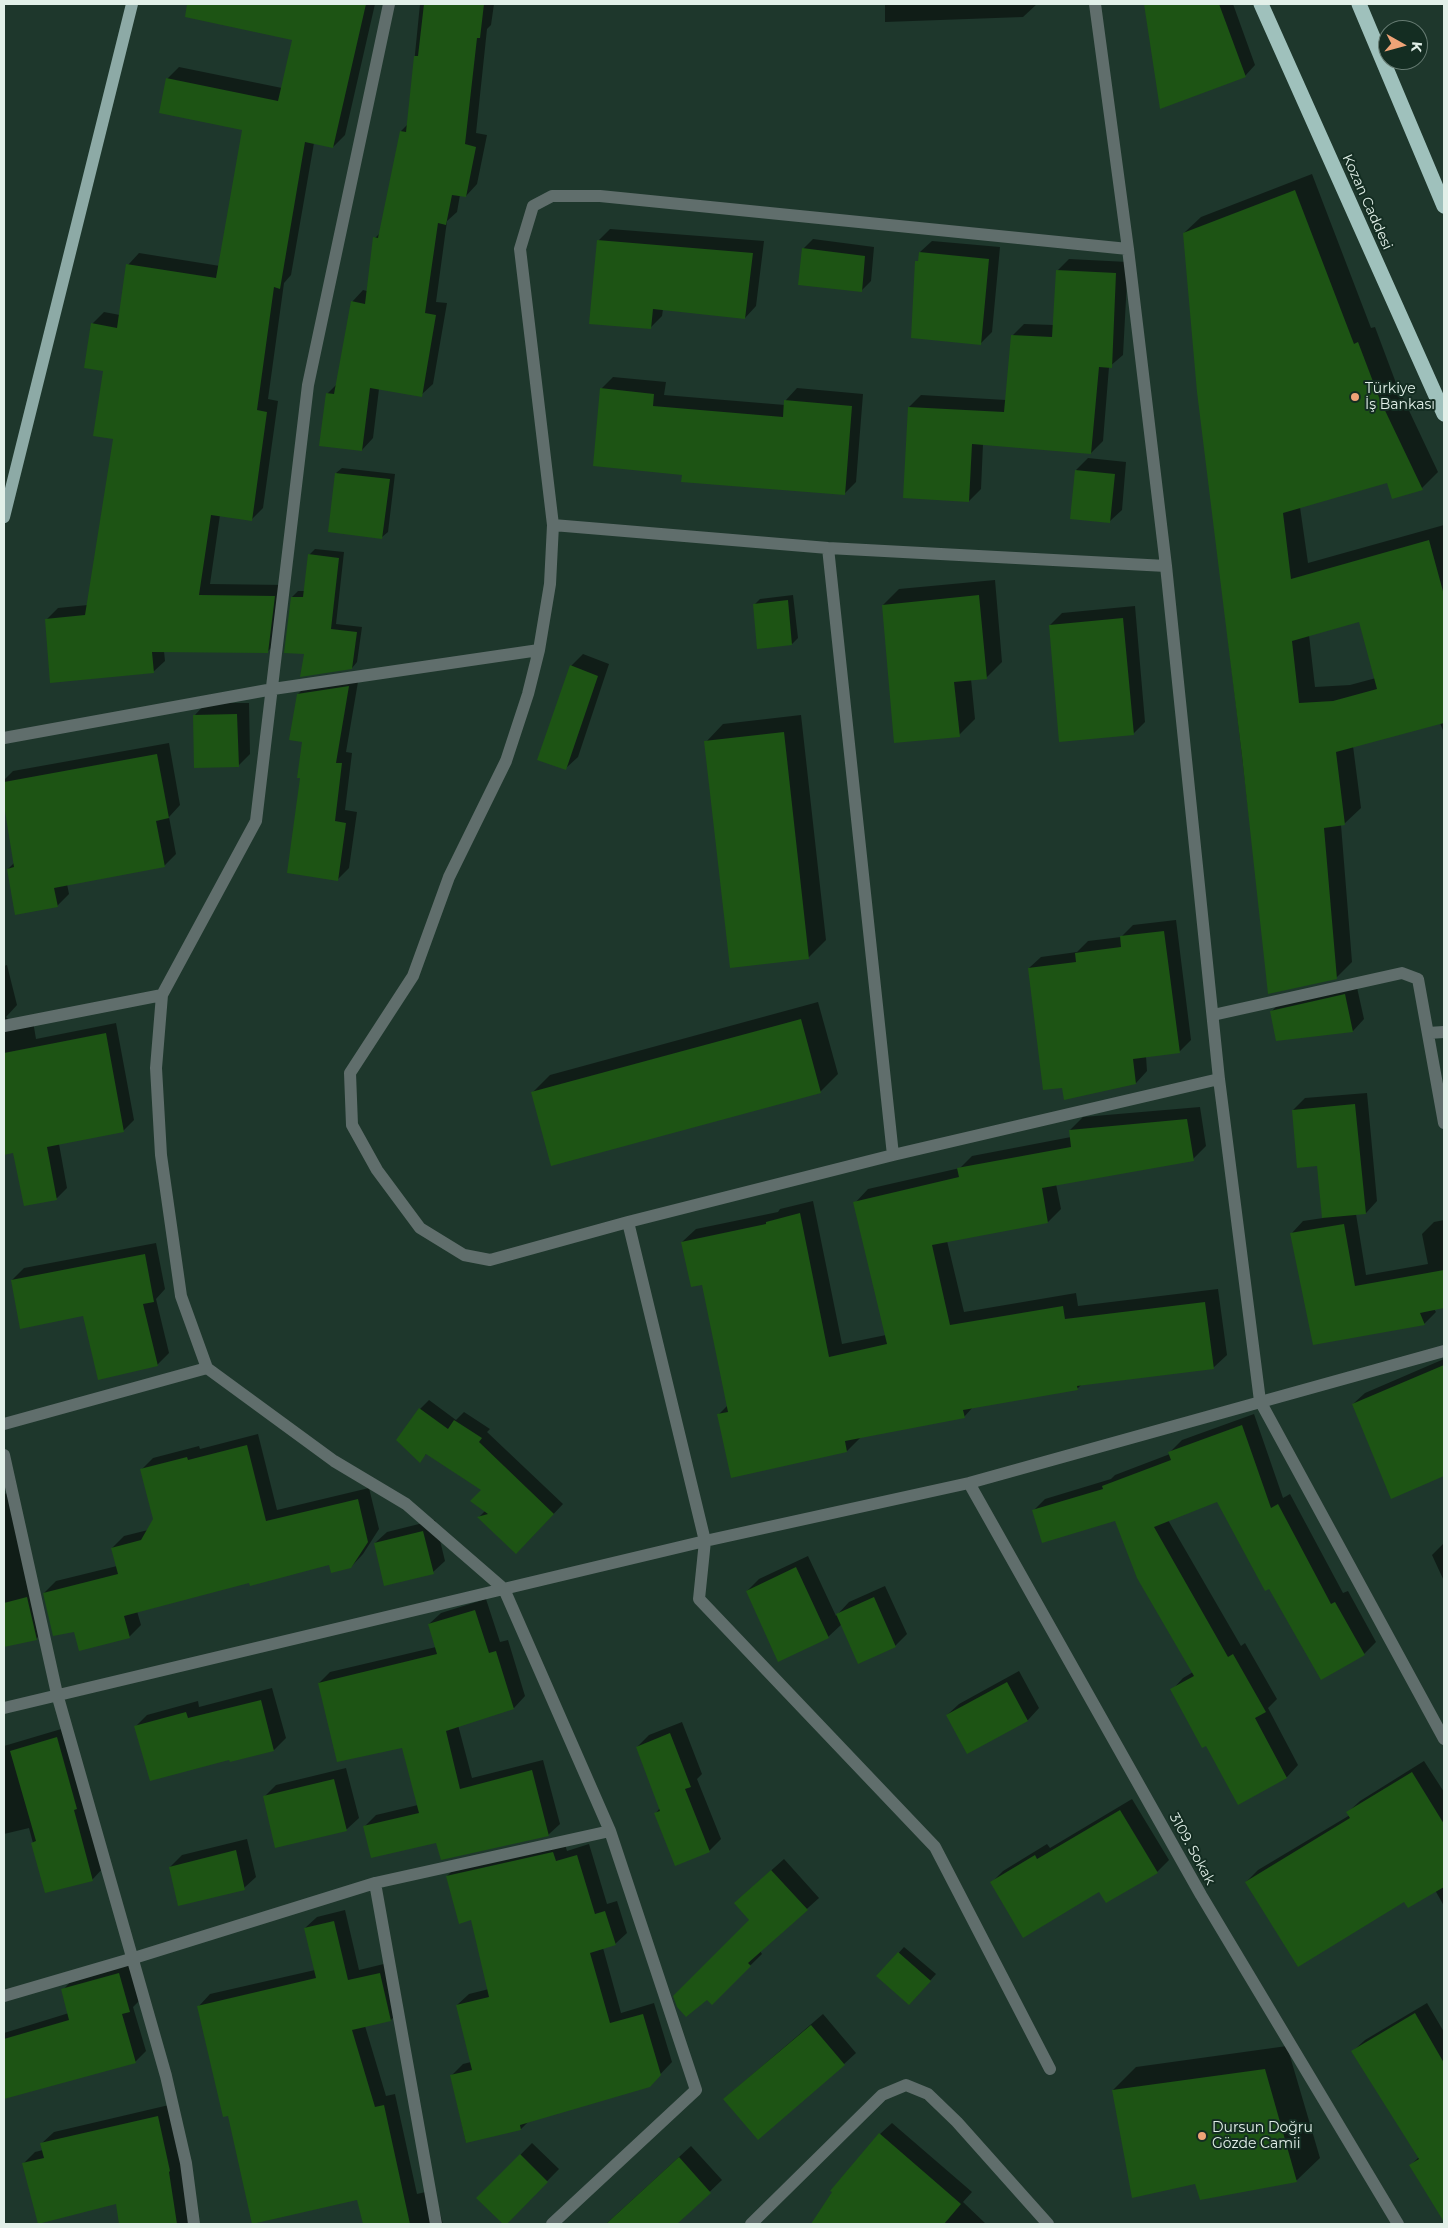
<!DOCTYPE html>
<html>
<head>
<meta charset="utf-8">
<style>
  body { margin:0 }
  #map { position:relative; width:1448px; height:2228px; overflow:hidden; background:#1e372c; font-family:Montserrat,sans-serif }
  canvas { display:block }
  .frame { position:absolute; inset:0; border:5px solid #e2f0e9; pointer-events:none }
  .north { position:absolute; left:1378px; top:20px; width:50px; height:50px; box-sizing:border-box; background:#142d22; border:1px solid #667b72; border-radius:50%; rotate:97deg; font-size:14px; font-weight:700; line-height:20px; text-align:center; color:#e2f0e9 }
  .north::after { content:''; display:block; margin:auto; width:18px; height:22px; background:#efa377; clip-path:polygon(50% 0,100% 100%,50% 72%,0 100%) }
</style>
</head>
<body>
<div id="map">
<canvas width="1448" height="2228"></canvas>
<div class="frame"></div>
<div class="north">K</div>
</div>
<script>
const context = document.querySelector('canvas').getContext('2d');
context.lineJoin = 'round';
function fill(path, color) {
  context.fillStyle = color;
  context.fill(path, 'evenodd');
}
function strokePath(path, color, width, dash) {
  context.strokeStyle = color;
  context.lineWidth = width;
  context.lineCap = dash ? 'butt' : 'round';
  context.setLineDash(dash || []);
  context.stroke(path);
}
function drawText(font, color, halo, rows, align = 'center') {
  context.font = font + ' Montserrat,sans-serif';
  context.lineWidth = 4;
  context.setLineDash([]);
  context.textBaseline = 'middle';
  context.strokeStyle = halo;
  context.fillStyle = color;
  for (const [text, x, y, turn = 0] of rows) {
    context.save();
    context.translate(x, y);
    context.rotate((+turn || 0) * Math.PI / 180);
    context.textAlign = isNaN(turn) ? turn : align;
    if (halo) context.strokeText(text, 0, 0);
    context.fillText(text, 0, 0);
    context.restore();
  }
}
fill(new Path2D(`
  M216,4H375L345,135L333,147L314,143L291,275L284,283L268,399L278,401L263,508L252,519L220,515L210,584L286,585L279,640L267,652L164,651L165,661L153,672L46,620L58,608L88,605L114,438L104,370L92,324L104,312L120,315L128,265L139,253L220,266L243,130L167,79L179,67L282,88L293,39L212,22Z
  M420,4H494L491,25L487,29L476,133L487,135L477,184L466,196L460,195L457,212L447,221L436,302L447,303L433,384L421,395L379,389L373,438L362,450L327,394L337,384L352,302L363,290L367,291L375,238L380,233L401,131L408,124Z
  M885,4H1037L1023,17L885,22Z
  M1145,4H1233L1255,65L1245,76L1161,108Z
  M1312,174L1371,328L1375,327L1396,383L1438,472L1422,488L1388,481L1300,507L1308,563L1444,525V733L1440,723L1353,746L1361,808L1344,824L1341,825L1352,962L1336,978L1270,993L1199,392L1184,233L1201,217ZM1360,621L1376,678L1350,685L1315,687L1309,635Z
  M610,229L764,241L756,306L745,318L663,309L662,316L650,328L598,241Z
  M813,239L874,247L871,281L862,290L803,249Z
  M932,241L1000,247L992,332L980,344L917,262L920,258V252Z
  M1069,259L1128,262L1123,355L1109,367L1103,441L1091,453L983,444L981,489L969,501L909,407L921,395L1006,400L1012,336L1024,324L1054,325L1057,271Z
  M613,377L666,382L664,395L785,405L786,400L797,388L863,394L856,482L844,494L683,474L601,389Z
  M1088,458L1126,462L1122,510L1110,521L1076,470Z
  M342,468L395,474L388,532L382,537L336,473Z
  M315,549L344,552L336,624L362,627L357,662L352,668L305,652L292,597L298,591H305L309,555Z
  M995,580L1002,662L986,678L971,679L975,719L959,735L883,605L899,589Z
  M793,595L798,638L792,644L754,605L760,599Z
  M1135,606L1145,722L1133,734L1050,625L1062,613Z
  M583,654L609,664L578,757L566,768L571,666Z
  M359,676L346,752L352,753L345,810L357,812L349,868L338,879L301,777L303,741L298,694L309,683Z
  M206,703H249L250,754L238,766L195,715Z
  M801,715L826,940L808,958L706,742L723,724Z
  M169,743L180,805L169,817L176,854L164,866L67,884L69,894L57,906L8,869L15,862L4,797V780L13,771Z
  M1176,920L1191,1040L1179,1052L1146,1056L1147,1071L1136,1083L1063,1087L1029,968L1041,957L1077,952L1088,941L1121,937L1133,925Z
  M7,965L17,1005L6,1017L13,1024L33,1021L36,1039L116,1023L134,1120L123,1131L59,1144L67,1188L57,1198L25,1204L14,1151L4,1153V966Z
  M1356,983L1364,1019L1353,1031L1272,1011L1283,999Z
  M818,1002L838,1074L820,1092L532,1093L550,1075Z
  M1367,1093L1377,1201L1366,1213L1356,1214L1366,1275L1428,1264L1422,1234L1434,1222L1444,1220V1307L1434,1309L1436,1312L1424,1324L1314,1344L1292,1233L1303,1221L1323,1218L1318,1165L1293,1110L1305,1098Z
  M1200,1107L1206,1146L1193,1159L1056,1184L1061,1209L1048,1222L947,1241L964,1312L1076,1293L1078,1306L1218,1289L1227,1355L1213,1368L1082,1384L1078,1388L973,1407L964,1417L861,1437L847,1451L718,1415L728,1405L703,1283L682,1242L696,1229L778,1212L780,1209L813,1201L842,1344L886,1335L855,1203L868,1189L960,1168L972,1156L1071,1137L1070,1130L1083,1117Z
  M156,1243L165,1289L156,1299L169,1353L157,1365L84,1315L12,1280L24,1268Z
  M1444,1359V1475L1391,1497L1353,1404L1365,1393Z
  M429,1400L456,1420L464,1412L490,1429L487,1432L563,1504L526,1543L479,1517L485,1511L483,1489L427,1453L420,1461V1409Z
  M1254,1414L1283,1498L1290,1494L1343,1593L1348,1591L1376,1642L1364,1654L1321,1678L1218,1500L1168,1520L1241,1646L1245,1643L1277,1699L1268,1708L1298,1765L1287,1777L1239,1803L1206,1744L1172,1690L1183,1678L1193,1672L1116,1520L1033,1511L1045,1499L1111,1479L1115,1475L1170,1454V1452L1182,1440Z
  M258,1434L277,1510L369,1488L379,1529L363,1554L351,1567L330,1564L250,1581L137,1611L141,1625L129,1637L75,1630L44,1593L56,1581L117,1566L112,1548L124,1536L148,1530L154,1519L141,1470L153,1458L199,1446L200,1449Z
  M13,1492L47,1628L36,1639L4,1645V1494Z
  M435,1520L445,1561L433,1572L375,1543L387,1532Z
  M1444,1543V1581L1432,1555Z
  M808,1556L836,1616L849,1602L885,1586L907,1634L895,1646L842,1624L828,1637L747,1591L759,1579Z
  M486,1599L500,1642L508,1640L525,1696L514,1708L458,1725L472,1778L543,1760L560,1824L548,1835L437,1842L365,1826L376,1815L418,1805L403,1746L319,1683L330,1672L436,1647L429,1624L441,1613Z
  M1019,1671L1039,1708L1028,1720L967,1752L947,1715L959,1704Z
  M272,1688L286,1738L274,1750L135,1727L147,1715L198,1701L199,1707Z
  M682,1722L702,1774L697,1779L721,1839L709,1851L656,1813L660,1808L637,1747L649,1735Z
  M68,1727L103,1868L92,1880L46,1892L29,1828L4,1834V1746Z
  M1424,1761L1444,1792V1906L1435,1890L1405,1900L1246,1882L1258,1870L1350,1815L1348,1812L1360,1801Z
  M346,1768L359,1818L347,1829L276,1847L264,1797L276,1785Z
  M1132,1799L1169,1860L1157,1872L1100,1890L991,1883L1003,1871L1047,1844L1050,1848Z
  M247,1839L256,1877L244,1888L170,1867L182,1855Z
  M564,1841L567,1851L589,1844L607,1904L617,1901L627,1933L615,1944L603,1948L621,2013L654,2003L672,2062L650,2085L528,2122L521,2129L466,2142L451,2076L463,2064L471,2062L457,2005L469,1994L489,1989L472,1919L447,1876L458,1865Z
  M784,1859L819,1898L760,1951L762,1954L712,2003L707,1998L751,1920L735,1903Z
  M345,1910L359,1970L392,1962L402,2008L391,2020L365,2026L386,2096L395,2094L417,2194L434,2190L443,2224H364L358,2199L229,2114L199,2006L210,1994L315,1970L305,1928L317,1917Z
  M904,1947L936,1974L915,1998L878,1976Z
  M130,1963L140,2000L133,2007L146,2051L135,2062L4,2098V2033L69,2013L63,1990L73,1979Z
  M1427,2003L1444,2032V2199L1435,2204L1411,2165L1419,2157L1353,2051L1365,2040Z
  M823,2014L856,2053L844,2064L724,2099Z
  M1287,2046L1320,2158L1297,2180L1201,2199L1196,2182L1113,2090L1136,2067Z
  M169,2105L182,2158L190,2224H121L117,2202L23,2164L35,2152L43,2150L42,2143L54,2132Z
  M892,2123L972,2192L963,2202L986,2224H862L873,2202L880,2134Z
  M532,2143L559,2169L505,2224L478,2198Z
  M691,2146L722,2180L676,2224H606Z`), '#0007');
fill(new Path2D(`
  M187,4H366L333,148L305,142L280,289L274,287L257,410L267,412L252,521L211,515L199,595L275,596L268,653L152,652L154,673L50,683L45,619L85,615L113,439L93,436L103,371L84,368L91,323L117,328L126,264L216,278L242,130L159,113L166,78L278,101L292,40L185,17Z
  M424,4H484L480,38H477L465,144L476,147L466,197L452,195L446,225L438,223L425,313L436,315L422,397L370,388L362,451L319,446L326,393L334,394L351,301L365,304L373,237L378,238L400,131L406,132L414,56H418Z
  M1144,4H1219L1246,77L1160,109Z
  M1295,190L1354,344L1358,342L1380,400L1423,490L1392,499L1387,483L1283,513L1291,579L1429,540L1444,595V723L1336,752L1345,825L1324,828L1337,979L1268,994L1242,756L1197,392L1183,233ZM1359,622L1377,689L1333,701L1299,703L1292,641Z
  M597,240L753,253L745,319L653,309L651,329L589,324Z
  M802,248L865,256L862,292L798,285Z
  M919,252L989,259L981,345L911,338L915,261H918Z
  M1056,270L1116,273L1112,368L1099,367L1091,454L972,444L969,502L903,498L908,407L1004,412L1011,335L1052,337Z
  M600,388L654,394L653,406L783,417L784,400L852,406L845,495L681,482L682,475L593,466Z
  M1075,470L1115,474L1110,523L1070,519Z
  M335,473L390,479L382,539L328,532Z
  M308,554L339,558L331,629L357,632L352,669L300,677L304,654L284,653L291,597H303Z
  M979,595L987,679L954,682L960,737L894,743L882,605Z
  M788,600L792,645L757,649L753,604Z
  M1123,618L1134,735L1059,742L1049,625Z
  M570,665L598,676L566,770L537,760Z
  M349,686L336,763H342L335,821L346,823L338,881L287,873L300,778H297L302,742L289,740L297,694Z
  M237,714L239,767L194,768L193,715Z
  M784,732L809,959L730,968L704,741Z
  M157,754L169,818L156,821L165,867L54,888L58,907L15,915L7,869L14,867L4,805V782Z
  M1164,931L1180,1053L1133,1059L1136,1084L1064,1100L1062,1088L1043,1090L1028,968L1076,962L1075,953L1121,947L1120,936Z
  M1345,994L1353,1032L1276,1041L1270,1011Z
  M801,1019L821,1093L551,1166L531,1092Z
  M106,1033L124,1132L47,1147L57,1200L24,1206L13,1153L4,1155V1053Z
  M1355,1104L1366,1214L1322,1218L1317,1166L1297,1168L1292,1110Z
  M1187,1119L1194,1161L1042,1188L1048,1223L932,1245L950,1325L1063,1306L1065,1319L1205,1302L1214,1369L1077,1386L1078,1390L963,1410L965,1418L845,1441L847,1452L731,1478L717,1414L728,1412L702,1285L691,1287L681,1242L766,1224V1222L800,1213L829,1357L887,1344L853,1202L959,1177L957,1168L1071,1147L1069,1130Z
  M1344,1224L1355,1286L1444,1270V1308L1420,1313L1425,1325L1313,1345L1290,1233Z
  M145,1254L154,1302L143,1304L158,1366L98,1380L83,1316L20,1329L11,1280Z
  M1444,1365V1476L1391,1499L1352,1404Z
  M419,1408L448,1429L454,1420L482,1438L479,1442L554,1514L516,1554L477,1517L488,1514L470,1501L481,1490L426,1454L420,1463L396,1440Z
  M1242,1425L1271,1508L1278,1504L1331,1604L1335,1602L1365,1655L1321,1680L1269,1589L1265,1591L1217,1502L1154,1527L1228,1657L1233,1654L1266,1712L1255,1718L1287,1778L1238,1805L1206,1746L1202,1748L1170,1689L1194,1676L1137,1578L1115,1521L1042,1543L1032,1510L1103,1489L1102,1486L1171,1460L1168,1452Z
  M247,1445L266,1521L358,1499L368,1542L351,1568L331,1573L329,1565L250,1586L249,1583L124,1616L130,1638L79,1651L74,1632L53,1636L43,1593L118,1574L111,1548L141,1540L153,1519L140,1469L187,1457L188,1460Z
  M423,1531L434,1574L384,1586L374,1543Z
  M796,1567L829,1638L778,1662L746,1591Z
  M27,1597L37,1640L4,1647V1603Z
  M874,1597L896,1647L858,1664L836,1614Z
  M475,1610L489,1653L496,1651L514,1709L446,1731L460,1789L532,1770L549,1836L441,1860L436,1843L371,1858L363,1826L419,1813L402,1748L337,1762L318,1683L437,1654L428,1624Z
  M1007,1682L1028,1721L967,1754L946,1715Z
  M261,1700L274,1751L230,1762L229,1760L150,1781L134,1726L186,1712L188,1718Z
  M670,1733L691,1787L685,1789L710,1852L675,1866L654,1813L660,1811L636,1747Z
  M57,1737L77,1809L74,1810L93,1881L45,1893L31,1843L36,1841L10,1751Z
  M1412,1772L1444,1824V1887L1408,1908L1404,1902L1298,1967L1245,1882L1350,1818L1346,1812Z
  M334,1779L347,1831L275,1848L263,1796Z
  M1120,1810L1158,1873L1106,1903L1099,1892L1023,1938L990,1882L1035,1855L1037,1859Z
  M236,1850L245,1890L178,1906L169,1867Z
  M553,1852L556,1861L577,1855L595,1914L605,1911L616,1945L590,1953L610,2023L643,2014L661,2075L650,2087L520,2125L521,2130L466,2143L450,2075L472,2070L456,2005L489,1997L471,1920L459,1924L446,1876Z
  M771,1870L808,1910L748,1963L751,1966L712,2005L707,2000L686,2017L677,2007L673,1996L749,1920L734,1903Z
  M334,1921L348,1980L380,1973L391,2021L352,2030L375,2107L384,2105L410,2224H363L357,2200L252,2224L228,2116L223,2117L197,2006L316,1978L304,1928Z
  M898,1952L931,1981L909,2005L876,1976Z
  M119,1973L130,2012L122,2014L136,2063L4,2099V2039L69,2020L61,1989Z
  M1415,2013L1444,2063V2222L1409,2165L1419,2159L1351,2051Z
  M811,2025L845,2065L758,2140L723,2099Z
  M1265,2069L1297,2182L1200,2200L1195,2184L1132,2198L1112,2090Z
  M158,2116L170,2171L169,2172L177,2224H119L116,2204L38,2224L22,2163L44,2158L40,2143Z
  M879,2133L961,2204L944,2224H811L832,2192L830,2191Z
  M520,2154L548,2182L507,2224H503L476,2198Z
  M679,2157L711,2193L677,2224H606Z`), '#1d5414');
strokePath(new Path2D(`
  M389,4L308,385L256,821L162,995L156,1068L161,1155L181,1296L207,1368L334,1461L406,1504L504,1589L610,1831L696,2090L552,2224
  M1095,4L1128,249L1166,566L1219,1079L1260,1401L1444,1739
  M1128,249L600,196H552L533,206L520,249L553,525L550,584L539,650L528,694L506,761L449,877L413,976L350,1073L352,1125L377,1170L420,1228L464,1255L490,1260L628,1222L893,1155L1219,1079
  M553,525L828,548L1166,566
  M828,548L893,1155
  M4,738L273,689L539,650
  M1213,1015L1402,973L1418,979L1444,1123
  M4,1026L162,995
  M1428,1033L1444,1032
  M628,1222L705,1541L699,1599L935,1847L1050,2069
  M4,1424L207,1368
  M4,1455L57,1694L166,2076L186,2163L194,2224
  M969,1483L1201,1895L1398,2224
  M4,1708L705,1541L969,1483L1444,1351
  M375,1883L436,2224
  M4,1996L134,1958L375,1883L610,1831
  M751,2224L882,2095L906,2085L928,2094L957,2122L1048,2224`), '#606e6c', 12);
strokePath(new Path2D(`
  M4,517L132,4`), '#8daaa6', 12);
strokePath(new Path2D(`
  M1261,4L1444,414
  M1359,4L1444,206`), '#9fc1bc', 15);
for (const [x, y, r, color] of [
  [1355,397,5,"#efa377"],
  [1202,2136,5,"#efa377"]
]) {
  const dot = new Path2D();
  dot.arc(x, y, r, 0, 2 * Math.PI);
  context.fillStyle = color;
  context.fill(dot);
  strokePath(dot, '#142d22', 2);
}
drawText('14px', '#e2f0e9', '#142d22', [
  ["Kozan Caddesi",1367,202,66],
  ["3109. Sokak",1192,1849,61]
]);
drawText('14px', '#e2f0e9', '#142d22', [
  ["Türkiye",1365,389],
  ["İş Bankası",1365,405],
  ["Dursun Doğru",1212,2128],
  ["Gözde Camii",1212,2144]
], 'left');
</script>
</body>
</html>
